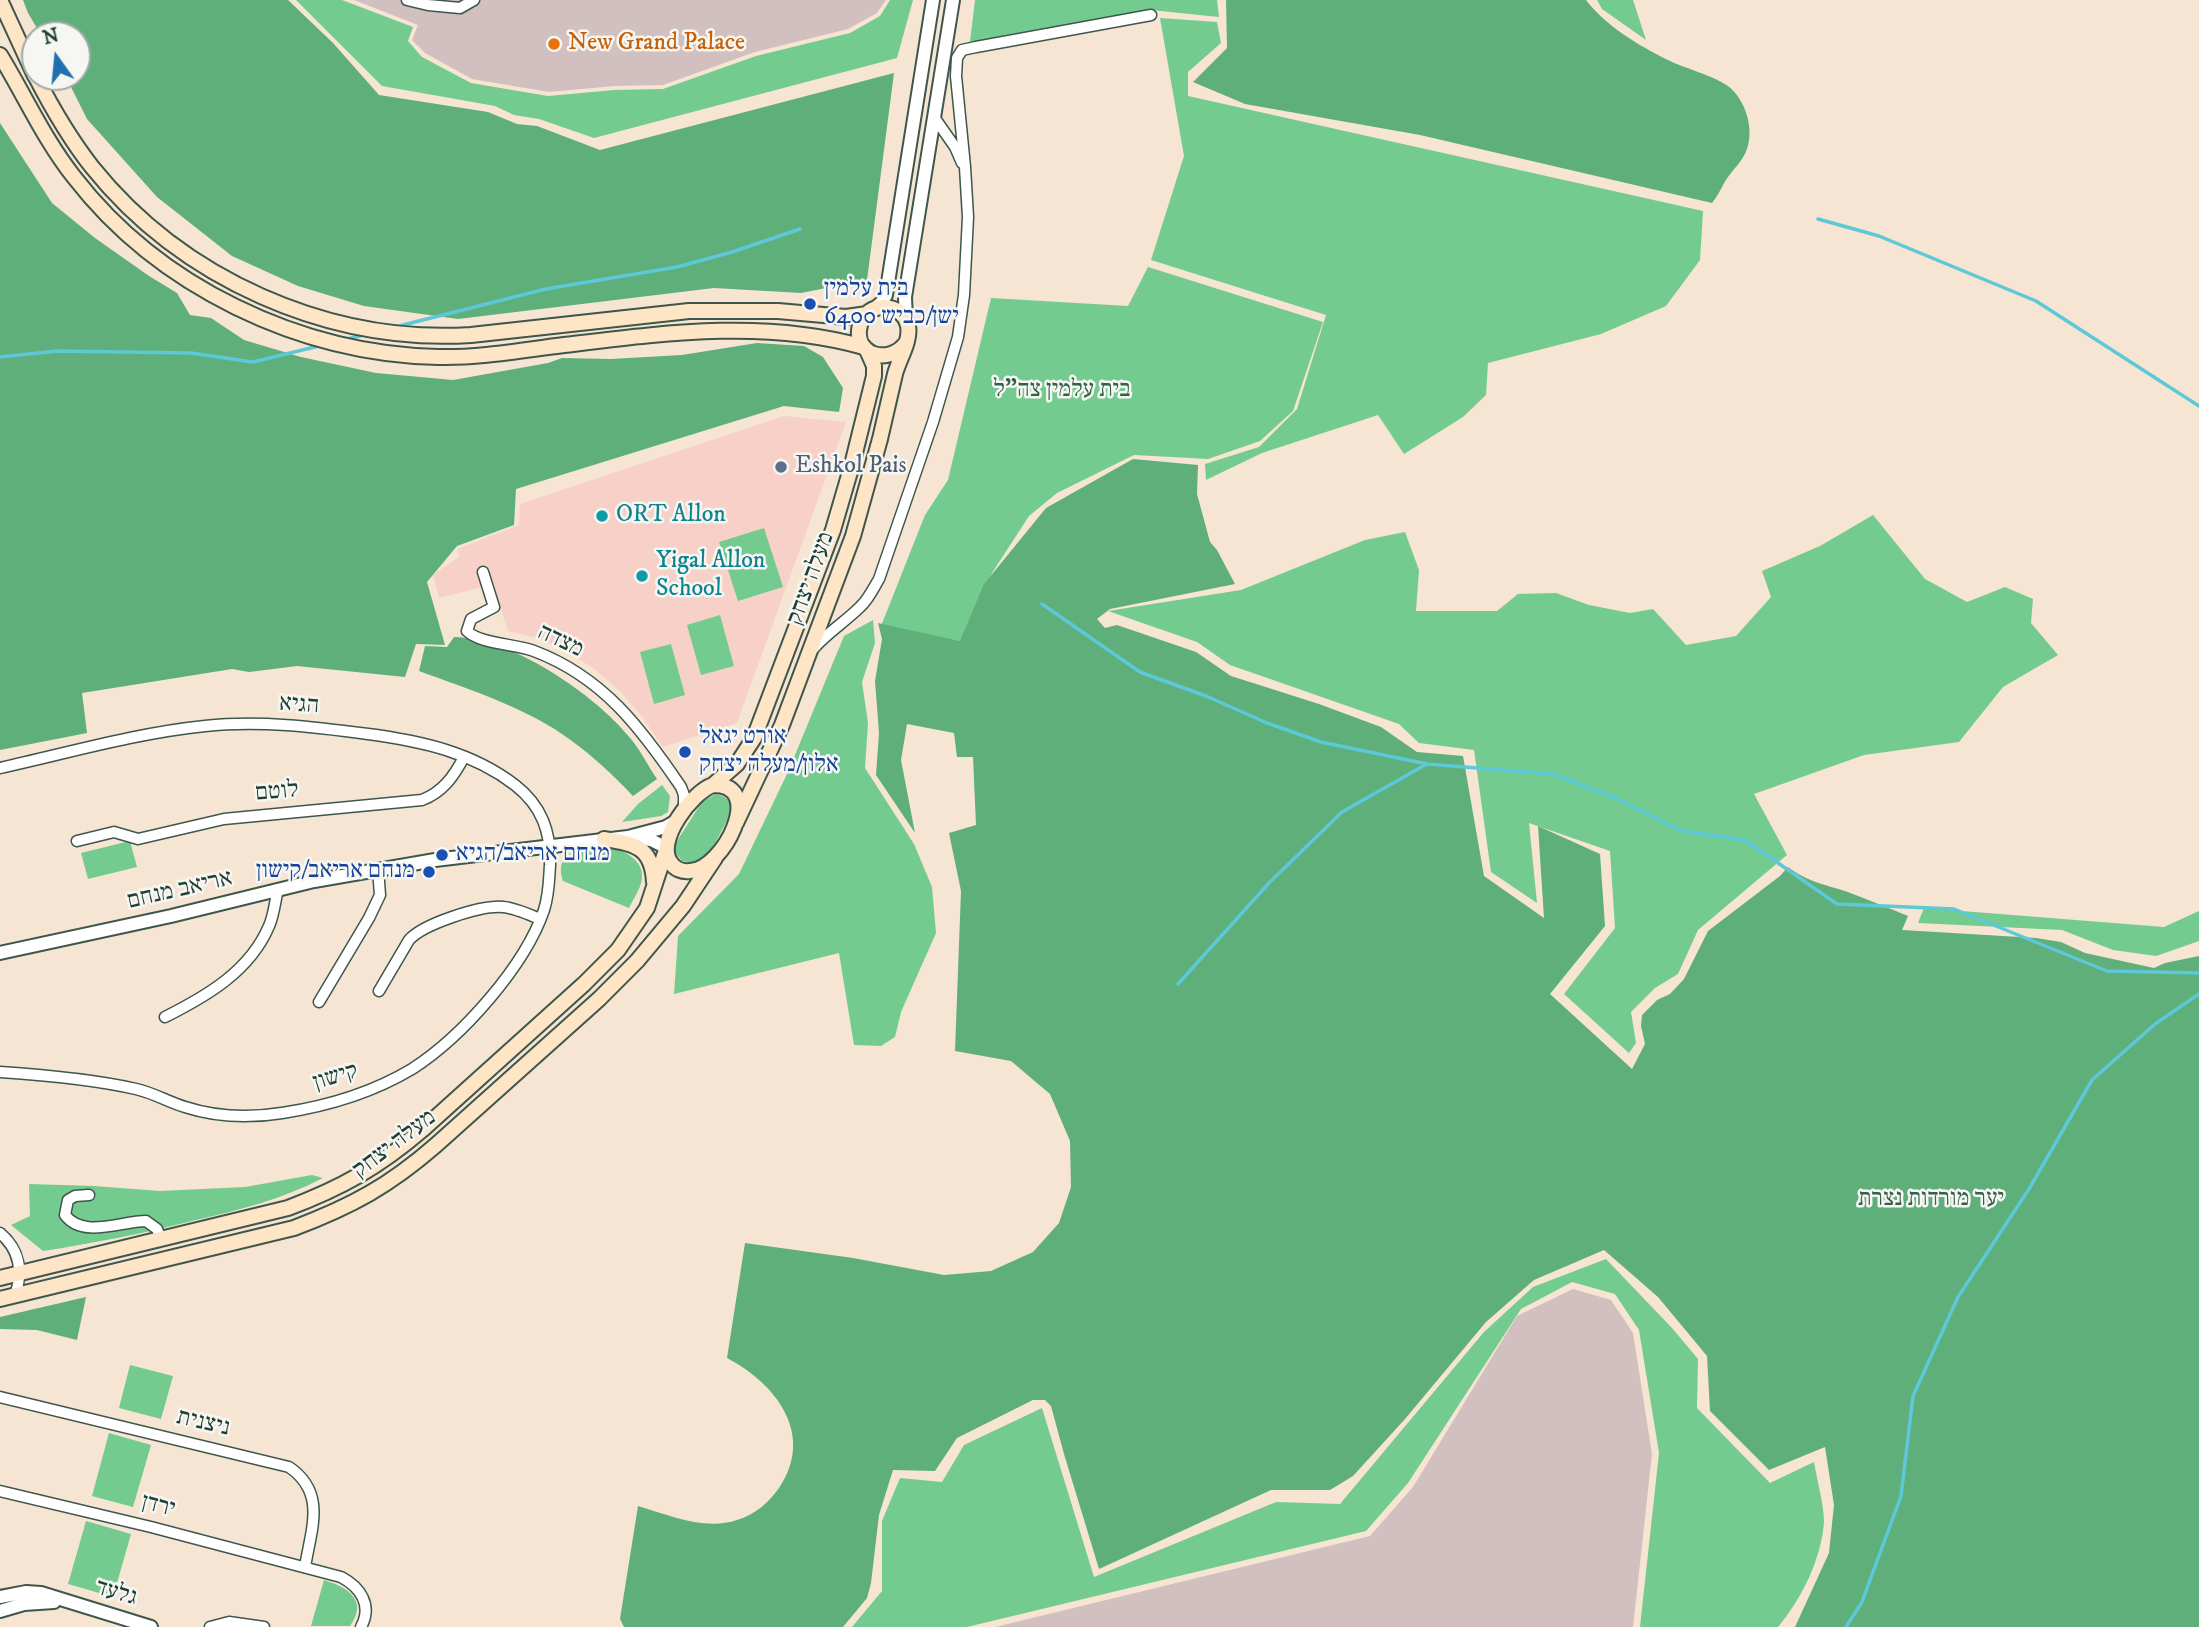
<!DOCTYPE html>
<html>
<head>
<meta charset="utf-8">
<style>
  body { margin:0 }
  #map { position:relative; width:2199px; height:1627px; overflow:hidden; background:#f5e5d2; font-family:"IM FELL DW Pica",serif }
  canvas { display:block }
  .north { position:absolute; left:21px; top:21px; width:70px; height:70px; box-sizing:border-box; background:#f6f6f2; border:2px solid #a0aca6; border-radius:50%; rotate:345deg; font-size:19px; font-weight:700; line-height:28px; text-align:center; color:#1f3d34 }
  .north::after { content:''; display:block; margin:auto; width:24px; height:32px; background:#1f6fb2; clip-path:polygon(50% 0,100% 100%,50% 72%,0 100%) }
</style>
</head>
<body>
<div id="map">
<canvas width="2199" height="1627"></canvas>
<div class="north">N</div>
</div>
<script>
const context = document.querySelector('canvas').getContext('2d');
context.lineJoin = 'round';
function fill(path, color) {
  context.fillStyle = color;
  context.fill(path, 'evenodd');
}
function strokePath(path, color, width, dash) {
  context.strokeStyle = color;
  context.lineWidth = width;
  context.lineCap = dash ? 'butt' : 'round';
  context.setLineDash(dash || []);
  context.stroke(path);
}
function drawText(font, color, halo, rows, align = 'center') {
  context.font = font + ' "IM FELL DW Pica","Frank Ruhl Libre",serif';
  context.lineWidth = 5;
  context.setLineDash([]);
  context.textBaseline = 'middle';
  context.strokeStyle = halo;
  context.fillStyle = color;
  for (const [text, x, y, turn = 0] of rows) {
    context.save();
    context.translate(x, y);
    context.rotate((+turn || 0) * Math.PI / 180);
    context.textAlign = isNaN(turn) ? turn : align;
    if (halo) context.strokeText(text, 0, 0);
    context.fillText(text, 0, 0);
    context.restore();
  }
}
fill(new Path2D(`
  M784,416L846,422L737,723L663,747L643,718L622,693L593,668L558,646L526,635L508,631L493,584L439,598L433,575L459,557L457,549L519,525L520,504Z`), '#f7d1c7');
fill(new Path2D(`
  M354,0H886L877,13L848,29L755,52L663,85L614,86L549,92L472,79L425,53L412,40L418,25Z
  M1573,1289L1611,1300L1633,1333L1652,1454L1633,1627H995L1370,1536L1413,1487L1517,1316Z`), '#d2bfc0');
fill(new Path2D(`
  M296,0H342L413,27L408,41L422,57L471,83L548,96L614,90L663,89L756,56L850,33L880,16L890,0H913L897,58L594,138L539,119L514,115L495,106L382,86Z
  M975,0H1217L1219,17L1151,10L970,42Z
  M1597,0H1633L1646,40L1602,9Z
  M1160,18L1217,22L1221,43L1188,72V96L1703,211L1700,260L1666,306L1601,334L1488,363L1486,395L1463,417L1404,454L1378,415L1262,453L1206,480L1205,464L1259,447L1297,409L1326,315L1151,260L1184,156Z
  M1148,267L1323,322L1293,411L1260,441L1208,459L1134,455L1057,493L1029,516L992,573L965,642L881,626L925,515L948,480L991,298L1128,306Z
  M1873,515L1925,579L1967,602L2005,587L2033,599L2031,623L2058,655L2003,687L1959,742L1864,755L1754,794L1787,855L1698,930L1678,974L1655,988L1631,1012L1636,1043L1629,1053L1564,994L1615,928L1610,851L1529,823L1537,903L1491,872L1474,750L1419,743L1399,724L1230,665L1197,642L1108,611L1241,590L1365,540L1405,532L1419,570L1416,611H1497L1518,594L1556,593L1589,605L1630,613L1653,609L1686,645L1736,636L1771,597L1762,571L1820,546Z
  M764,528L783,587L738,601L719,542Z
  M720,615L734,666L701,675L687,625Z
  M873,620L875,643L862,682L868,723L865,768L914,844L932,887L936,933L901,1012L895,1037L881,1046L854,1045L839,953L674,994L678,936L739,874L788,772L844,636Z
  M671,644L685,695L654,704L640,652Z
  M662,785L670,796L668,812L661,816L622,822L638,804Z
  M715,794C741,798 728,819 720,834C715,843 709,855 699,860C693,863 688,862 682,861L674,851L675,844L702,802Z
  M130,841L137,867L88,879L81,853Z
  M609,846C622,850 642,859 642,875C643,886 633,899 629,908L563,881C553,848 586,848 609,846Z
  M1924,908L2164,927L2199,911V941L2156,956L2113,950L2062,930L1918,923Z
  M312,1175L323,1178C282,1199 240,1210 196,1220C145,1233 95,1243 43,1251L11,1225L30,1216L29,1184L94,1186L160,1191L245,1187Z
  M1606,1259L1672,1328L1698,1359L1697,1408L1770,1483L1814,1462C1817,1480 1824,1505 1824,1522C1821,1560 1802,1598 1778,1627H1640L1659,1453L1639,1330L1615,1294L1572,1282L1521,1309L1408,1483L1366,1531L967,1627H852L882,1591V1521L900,1478L942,1482L964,1445L1042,1408L1094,1577L1276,1502L1340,1504L1484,1332L1533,1287Z
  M130,1365L173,1376L161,1419L119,1408Z
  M109,1433L151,1445L133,1507L92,1496Z
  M86,1521L131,1534L113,1597L68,1584Z
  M324,1580C347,1587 369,1600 350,1626H311Z`), '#74cb90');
fill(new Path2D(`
  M23,0H288L333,43L379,95L488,112L517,124L537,126L600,150L894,73L867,280L801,293L714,288L458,319L364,306L298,286L232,256L157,197L87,119L66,77H77V35H41L28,13Z
  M1226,0H1586C1607,27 1638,45 1668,60C1686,69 1706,73 1723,83C1744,94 1755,127 1747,149C1743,161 1733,169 1726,180C1721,188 1718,196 1712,203L1420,135L1245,104L1193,82L1227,48Z
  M0,123L52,203L95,238L149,276L177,293L190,315L211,318L244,340L301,357L376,373L453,380L548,363L562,358L611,359L682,355L757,343L804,346L823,357L843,388L839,412L784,406L516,489L514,525L457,546L427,582L445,645L416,644L405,677L297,666L249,672L232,669L82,693L87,733L0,750Z
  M1133,459L1198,465L1197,494L1210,542L1217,550L1235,584L1110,609L1097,619L1105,628L1117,625L1196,652L1231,676L1319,704L1381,727L1417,752L1463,756L1484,876L1544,918L1538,826L1600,854L1605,926L1550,994L1632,1069L1645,1044L1641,1026L1642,1015L1657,1000L1670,994L1684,979L1708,931L1780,876L1788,867C1808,882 1823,884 1845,891C1866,899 1887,907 1908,916L1902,930L2036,938L2061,942L2085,953L2154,968L2165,963L2199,956V1627H1795L1829,1553L1834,1505L1825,1447L1769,1470L1710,1411L1707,1356L1658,1297L1604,1250L1534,1280L1486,1322L1405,1419L1353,1476L1330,1490H1271L1099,1569L1064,1454L1051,1406L1045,1400H1033L957,1438L935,1471L893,1470L879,1515L871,1583L867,1598L843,1627H624L620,1619L638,1506C669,1515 705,1531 737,1520C755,1515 769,1502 779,1488C816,1434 775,1383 727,1358L745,1243L853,1258L944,1275L991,1271L1033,1252L1059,1223L1071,1187L1070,1141L1050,1094L1011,1061L955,1051L961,891L949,833L976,825L973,757H957L954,733L907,724L901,760L915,833L876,775L879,733L875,681L882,639L878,623L960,641L984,584L1046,508Z
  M454,637C512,638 595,694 631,739C641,751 648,766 657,779L633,796C614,776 594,757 572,741C530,709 468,689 419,671L425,646L447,647Z
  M86,1297L77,1340L37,1330L0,1329V1317Z`), '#5faf7a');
strokePath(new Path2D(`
  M1818,219L1879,236L2036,301L2199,406
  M395,327L546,289L677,267L732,252L800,229
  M344,340L363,335
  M0,357L57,351L191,353L253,362L323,345
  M1042,604L1140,672L1206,696L1267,723L1321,742L1427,764L1553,774L1616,798L1682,831L1745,840L1837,904L1954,909L2107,971L2199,973
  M1178,984L1269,883L1342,812L1425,765
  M1846,1627L1862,1602L1901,1496L1913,1396L1958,1297L2029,1189L2092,1080L2155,1024L2199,994`), '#5dc8d8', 3.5);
const minor = new Path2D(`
  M407,0L428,5L460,8L474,0
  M934,117L955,147L962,163
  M483,572L494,607L471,619L467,631C480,644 516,644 534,651C603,677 641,728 681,787L684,795V809
  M814,648C828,632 845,622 860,607C868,600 873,589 879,579L933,422L958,337L964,295L968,217L965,167L956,76L957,58L962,50L976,47L1151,15
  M0,768C68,753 136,733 205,726C259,720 315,727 368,734C421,741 472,752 515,785C542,806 551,832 550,865C549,880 549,895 544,910C525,966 462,1037 412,1069C372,1093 328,1106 282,1113C251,1118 216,1117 185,1107C168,1102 154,1093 136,1089C92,1079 45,1075 0,1072
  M77,841L114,832L138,839L224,819L422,800C443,792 454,776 464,757
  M379,991L409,940C423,924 481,905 503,907C515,908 528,914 540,919
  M319,1002L369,918L380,895L378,869
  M165,1017C207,996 250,971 269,926C274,915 275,901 278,889
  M86,1195H89L75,1196L68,1200L65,1215C83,1239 121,1221 146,1221L157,1229L161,1239
  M0,1233C20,1250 23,1272 15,1295
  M0,1397L289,1467C327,1493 311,1529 305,1567
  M0,1491L151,1527L341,1577C360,1587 373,1605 361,1627
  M210,1627L229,1622L264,1627`);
const tertiary = new Path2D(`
  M874,309L882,302L886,295L933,0
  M906,320L905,297L953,0
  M634,838L651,840L665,847
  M0,953L171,916L314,881L435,860L628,837L666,827L678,820
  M0,1597L26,1592L41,1593L151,1627
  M0,1611L24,1604L54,1602`);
const secondary = new Path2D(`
  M0,0L35,76
  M0,55C25,96 44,139 74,177C159,287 300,354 438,357C480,358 523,350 564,345C664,333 765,319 864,347
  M36,77C52,108 70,139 92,167C182,279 328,344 471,335L689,311H778L846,317L867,314
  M713,785L737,764L754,738L833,530L852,465L874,376V366L867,350
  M713,785C767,784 723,870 690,871C682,872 675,869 671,863C654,842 692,792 713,785Z
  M736,823L782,725L853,536L880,439L895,374C899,359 911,341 908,326C903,301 866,301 860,325C852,355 889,366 906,343
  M604,839C634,844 652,846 654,882
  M0,1278L288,1208C341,1188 379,1167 422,1130L584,984L618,950L647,908L665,853
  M0,1299L294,1228C352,1206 389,1186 436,1145L599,999L637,961L683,906L715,858`);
strokePath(minor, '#3f564c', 13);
strokePath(tertiary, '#3f564c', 16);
strokePath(secondary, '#3f564c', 18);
strokePath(minor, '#fff', 10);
strokePath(tertiary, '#fff', 12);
strokePath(secondary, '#fde5c5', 14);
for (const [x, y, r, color] of [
  [554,44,7,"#e8710a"],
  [810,304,7,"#1a4fb4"],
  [781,467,7,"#5c6f8a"],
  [602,516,7,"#0f9aa8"],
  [642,576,7,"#0f9aa8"],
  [685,752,7,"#1a4fb4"],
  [442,855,7,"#1a4fb4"],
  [429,872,7,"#1a4fb4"]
]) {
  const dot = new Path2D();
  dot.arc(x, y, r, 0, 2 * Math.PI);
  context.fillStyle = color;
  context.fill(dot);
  strokePath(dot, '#f6f6f2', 2.5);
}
drawText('24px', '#c56008', '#f6f6f2', [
  ["New Grand Palace",568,44]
], 'left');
drawText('24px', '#164399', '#f6f6f2', [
  ["בית עלמין",824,290],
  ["ישן/כביש 6400",824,318],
  ["אורט יגאל",699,738],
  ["אלון/מעלה יצחק",699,766],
  ["מנחם אריאב/הגיא",456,855],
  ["מנחם אריאב/קישון",415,872,"right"]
], 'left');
drawText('24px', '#34604b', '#f6f6f2', [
  ["בית עלמין צה\"ל",1062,391],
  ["יער מורדות נצרת",1931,1200]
]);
drawText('24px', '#4e5e75', '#f6f6f2', [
  ["Eshkol Pais",795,467]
], 'left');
drawText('24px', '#0d838f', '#f6f6f2', [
  ["ORT Allon",616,516],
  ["Yigal Allon",656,562],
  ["School",656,590]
], 'left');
drawText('24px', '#1f3d34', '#f6f6f2', [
  ["מעלה יצחק",812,579,-70],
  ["מצדה",560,642,25],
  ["הגיא",299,706,4],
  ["לוטם",277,793,-5],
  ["אריאב מנחם",180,891,-13],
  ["קישון",336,1078,-17],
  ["מעלה יצחק",395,1145,-37],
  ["ניצנית",203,1424,13],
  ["ירדן",158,1507,14],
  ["גלעד",116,1594,16]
]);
</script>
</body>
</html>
